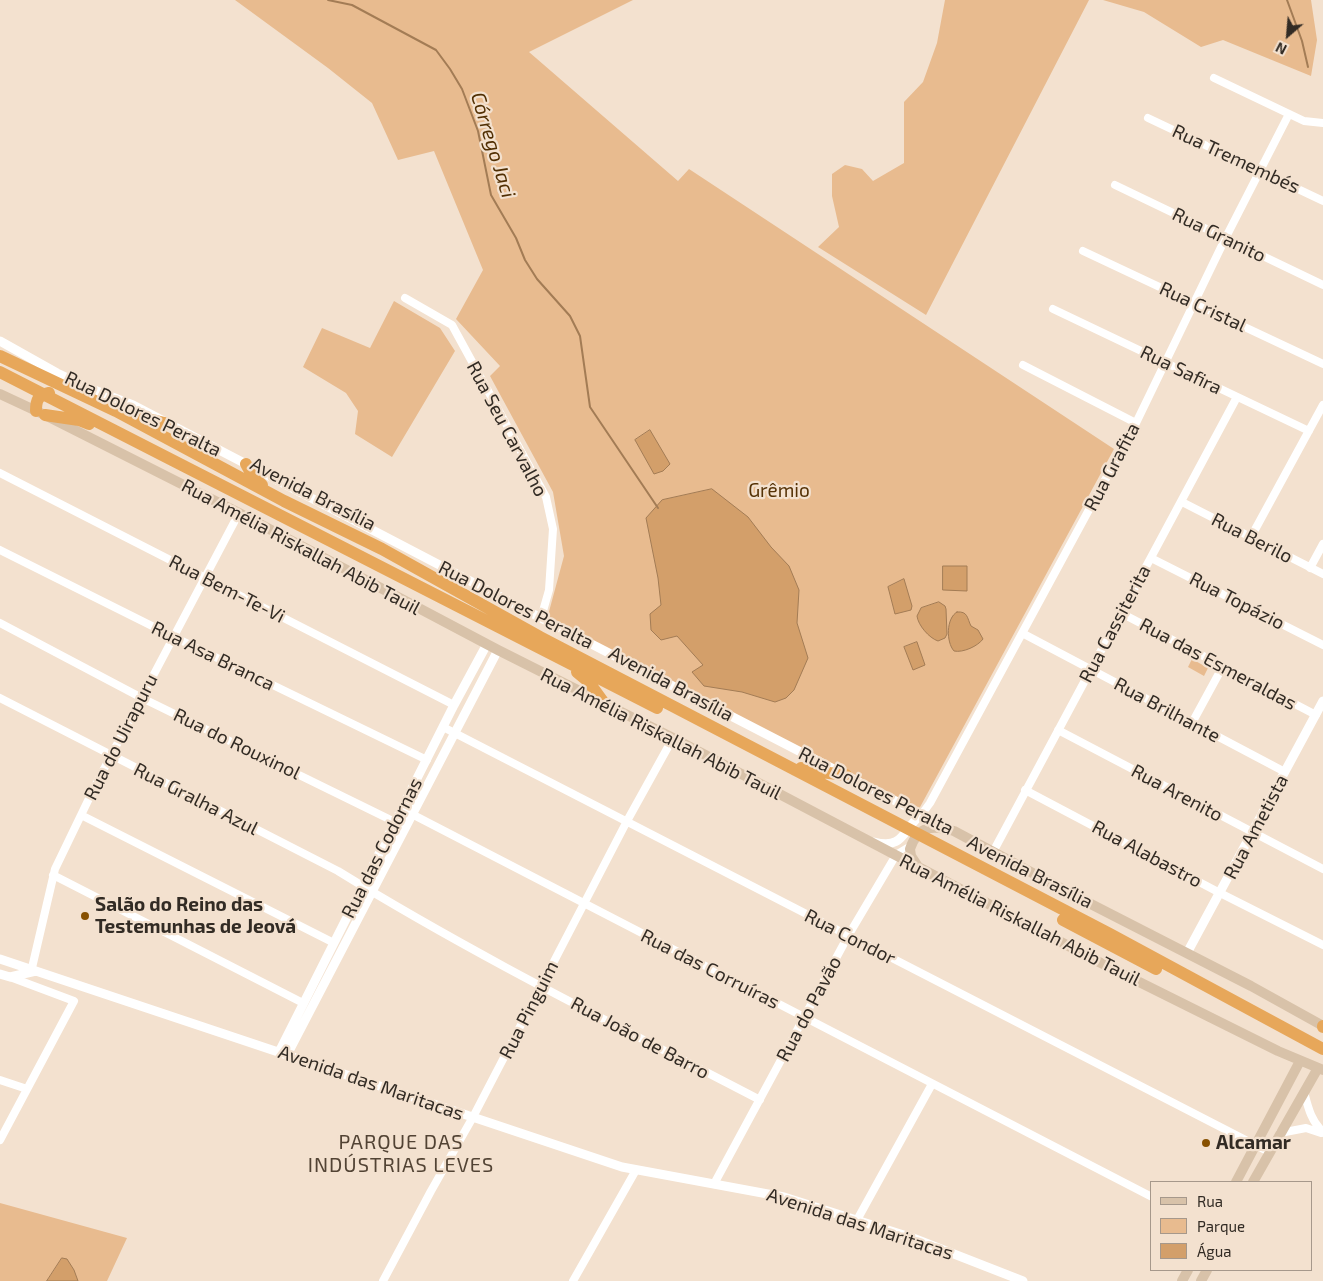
<!DOCTYPE html>
<html>
<head>
<meta charset="utf-8">
<style>
  body { margin:0 }
  #map { position:relative; width:1323px; height:1281px; overflow:hidden; background:#f3e1cf; font-family:"Exo 2",sans-serif }
  canvas { display:block }
  .legend { position:absolute; left:1150px; top:1181px; width:162px; height:90px; box-sizing:border-box; background:#f3e1cf; border:1px solid #a6988b; margin:0; padding:6px 9px; list-style:none; font-size:15px; color:#322b24 }
  .legend li { display:flex; align-items:center; gap:10px; height:25px }
  .legend b { width:25px; border:1px solid #a6988b }
  .north { position:absolute; left:1263px; top:10px; width:50px; height:50px; -webkit-text-stroke:4px #f3e1cf; paint-order:stroke; rotate:207deg; font-size:14px; font-weight:700; line-height:20px; text-align:center; color:#322b24 }
  .north::after { content:''; display:block; margin:auto; width:18px; height:22px; background:#322b24; clip-path:polygon(50% 0,100% 100%,50% 72%,0 100%) }
</style>
</head>
<body>
<div id="map">
<canvas width="1323" height="1281"></canvas>
<ul class="legend">
<li><b style="height:6px;background:#d8c2a9"></b>Rua</li>
<li><b style="height:14px;background:#e8bb8f"></b>Parque</li>
<li><b style="height:14px;background:#d39f6a"></b>Água</li>
</ul>
<div class="north">N</div>
</div>
<script>
const context = document.querySelector('canvas').getContext('2d');
context.lineJoin = 'round';
function fill(path, color) {
  context.fillStyle = color;
  context.fill(path, 'evenodd');
}
function strokePath(path, color, width, dash) {
  context.strokeStyle = color;
  context.lineWidth = width;
  context.lineCap = dash ? 'butt' : 'round';
  context.setLineDash(dash || []);
  context.stroke(path);
}
function drawText(font, color, halo, rows, align = 'center') {
  context.font = font + ' "Exo 2",sans-serif';
  context.lineWidth = 4.5;
  context.setLineDash([]);
  context.textBaseline = 'middle';
  context.strokeStyle = halo;
  context.fillStyle = color;
  for (const [text, x, y, turn = 0] of rows) {
    context.save();
    context.translate(x, y);
    context.rotate((+turn || 0) * Math.PI / 180);
    context.textAlign = isNaN(turn) ? turn : align;
    if (halo) context.strokeText(text, 0, 0);
    context.fillText(text, 0, 0);
    context.restore();
  }
}
fill(new Path2D(`
  M235,0H633L529,52L678,181L689,169L1114,449L919,809L547,619L564,556L553,492L490,376L500,366L456,319L483,270L434,151L398,160L372,103L328,68Z
  M945,0H1089L926,315L818,247L839,227L832,196V174L845,165L862,169L873,181L904,163V102L923,82L937,43Z
  M1103,0H1311L1317,40L1311,76L1223,40L1201,47L1144,12Z
  M394,301L440,328L455,351L392,457L355,434L358,411L346,393L303,367L322,328L370,348Z
  M1192,659L1208,668L1204,676L1188,667Z
  M0,1203L127,1238L107,1281H0Z`), '#e8bb8f');
const water = new Path2D(`
  M650,430L670,464L663,471L654,474L635,440Z
  M712,489L748,517L771,547L789,566L799,590L797,623L808,658L794,690L786,698L775,702L742,692L704,686L692,672L703,665L677,636L661,640L651,630L650,614L661,605L658,578L646,518L662,500Z
  M943,566H967V591L943,590Z
  M904,579L912,606L911,610L895,614L888,587Z
  M939,602L945,606L946,609L947,634L945,638L938,641C929,638 918,625 917,616L921,608Z
  M957,612C968,611 967,618 971,626L978,630L983,639C978,646 963,653 954,651C946,642 946,618 957,612Z
  M917,642L925,665L913,670L904,647Z
  M62,1258L67,1259L74,1270L78,1281H47Z`);
fill(water, '#d39f6a');
strokePath(water, '#a37c55', 1);
strokePath(new Path2D(`
  M328,0L352,5L436,50L450,69L462,89L478,131L491,195L516,238L525,260L537,279L570,316L580,336L590,407L658,508
  M1287,0L1302,41L1308,67`), '#a37c55', 2);
strokePath(new Path2D(`
  M1214,78L1304,121L1323,123
  M1148,118L1323,201
  M1115,185L1323,285
  M1083,251L1323,364
  M405,298L452,325L546,497L553,529L549,590L541,618
  M1053,309L1309,431
  M1023,365L1136,423
  M0,473L454,705
  M1182,502L1323,574
  M1251,537L1323,405
  M0,550L174,637L427,760
  M1151,558L1323,645
  M1310,568L1323,544
  M1121,613L1316,715
  M0,623L142,698L395,822
  M1022,633L1285,772
  M0,698L338,871C474,955 618,1026 760,1100
  M1192,723L1223,666
  M443,727L1269,1152
  M1058,730L1323,869
  M1025,790L1220,893L1323,945
  M402,809L1152,1197
  M922,814L930,803L1136,423L1225,239L1289,114
  M81,815L334,943
  M993,852L1237,397
  M53,875L303,1003
  M31,972L55,869L96,784L239,513
  M0,1080L27,1089
  M1304,1092C1308,1107 1311,1121 1323,1132
  M1280,1133L1306,1128L1321,1133
  M0,1140L74,1001L10,977
  M714,1184L848,936L896,855L911,846
  M857,1220L932,1084
  M383,1281L431,1191L473,1117L627,821L673,738
  M573,1281L636,1170`), '#fff', 8);
strokePath(new Path2D(`
  M0,341L57,373L89,388L133,405L541,618L950,829
  M874,842C905,850 902,829 922,814
  M1187,953L1323,701
  M0,959L622,1167L784,1197L913,1238L1023,1281
  M0,974L10,977L36,971
  M279,1052L454,705L487,644
  M287,1055L498,650`), '#fff', 9);
strokePath(new Path2D(`
  M0,394L45,415L239,513L498,650L673,738L1097,961L1278,1051L1323,1070
  M917,865L911,856L910,849C918,825 933,825 954,831L1083,900L1251,986L1323,1026
  M1236,1182L1300,1061
  M1253,1182L1318,1068
  M1182,1281L1188,1270
  M1201,1281L1207,1270`), '#d8c2a9', 10);
strokePath(new Path2D(`
  M0,356L116,411L284,501L382,549L540,637L1110,934L1323,1049
  M0,372L657,708
  M36,411C36,400 38,395 49,393
  M45,415L79,420L89,424
  M135,416L169,424
  M246,464L252,475L262,485
  M577,672L588,681L604,703
  M801,768L812,771L846,775
  M1063,920L1156,969
  M1323,1026V1027`), '#e7a75a', 12);
for (const [x, y, r, color] of [
  [85,916,5,"#875000"],
  [1206,1143,5,"#875000"]
]) {
  const dot = new Path2D();
  dot.arc(x, y, r, 0, 2 * Math.PI);
  context.fillStyle = color;
  context.fill(dot);
  strokePath(dot, '#f3e1cf', 2);
}
drawText('19px', '#322b24', '#f3e1cf', [
  ["Rua Tremembés",1236,159,25],
  ["Rua Granito",1219,235,26],
  ["Rua Cristal",1203,307,25],
  ["Rua Safira",1181,370,26],
  ["Rua Dolores Peralta",143,414,26],
  ["Rua Seu Carvalho",507,429,62],
  ["Rua Grafita",1112,467,-62],
  ["Avenida Brasília",313,494,27],
  ["Rua Berilo",1252,538,27],
  ["Rua Amélia Riskallah Abib Tauil",301,547,28],
  ["Rua Bem-Te-Vi",227,589,27],
  ["Rua Topázio",1237,601,27],
  ["Rua Dolores Peralta",516,605,27],
  ["Rua Cassiterita",1115,624,-62],
  ["Rua Asa Branca",213,656,26],
  ["Rua das Esmeraldas",1218,664,28],
  ["Avenida Brasília",671,684,28],
  ["Rua Brilhante",1167,710,28],
  ["Rua Amélia Riskallah Abib Tauil",661,734,27],
  ["Rua do Uirapuru",121,737,-63],
  ["Rua do Rouxinol",237,744,26],
  ["Rua Dolores Peralta",876,791,27],
  ["Rua Arenito",1177,793,28],
  ["Rua Gralha Azul",196,799,27],
  ["Rua Ametista",1256,827,-62],
  ["Rua das Codornas",382,848,-63],
  ["Rua Alabastro",1147,854,28],
  ["Avenida Brasília",1030,872,27],
  ["Rua Amélia Riskallah Abib Tauil",1020,920,27],
  ["Rua Condor",850,937,27],
  ["Rua das Corruíras",710,969,27],
  ["Rua do Pavão",809,1009,-62],
  ["Rua Pinguim",529,1010,-63],
  ["Rua João de Barro",640,1038,28],
  ["Avenida das Maritacas",371,1083,19],
  ["Avenida das Maritacas",860,1224,18]
]);
drawText('19px', '#553206', '#f3e1cf', [
  ["Grêmio",779,491]
]);
drawText('bold 19px', '#322b24', '#f3e1cf', [
  ["Salão do Reino das",95,905],
  ["Testemunhas de Jeová",95,927],
  ["Alcamar",1216,1143]
], 'left');
drawText('italic 20px', '#512f03', '#f3e1cf', [
  ["Córrego Jaci",493,145,73]
]);
context.letterSpacing = '1px';
drawText('20px', '#524334', '#f3e1cf', [
  ["PARQUE DAS",401,1142],
  ["INDÚSTRIAS LEVES",401,1165]
]);
context.letterSpacing = '0px';
</script>
</body>
</html>
